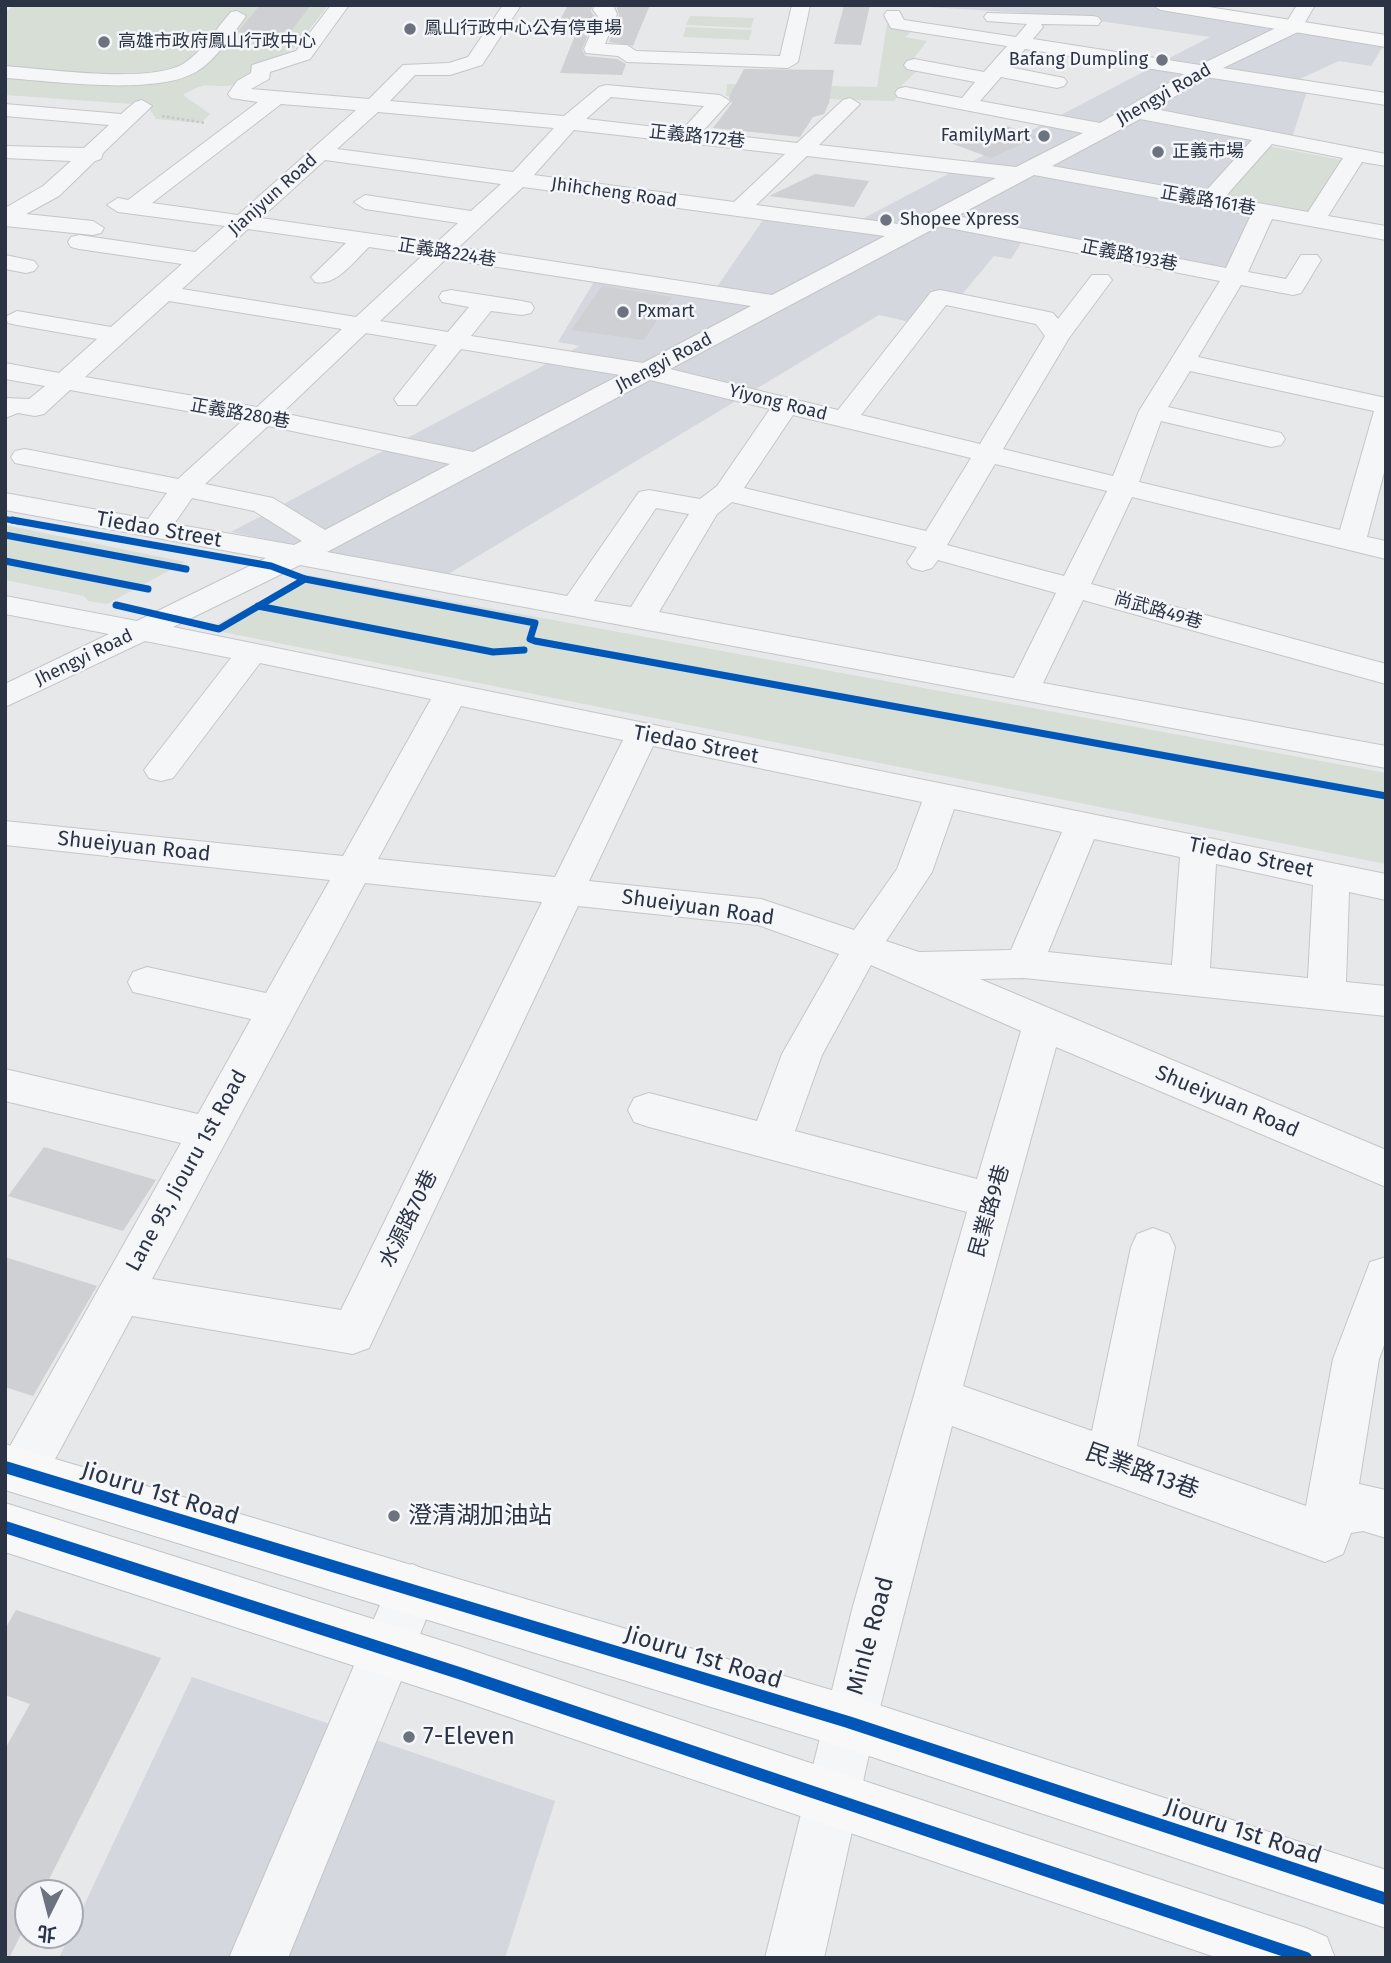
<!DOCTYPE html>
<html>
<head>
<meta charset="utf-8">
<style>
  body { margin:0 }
  #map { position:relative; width:1391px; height:1963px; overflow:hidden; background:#e6e8ea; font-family:"Fira Sans","Noto Sans TC",sans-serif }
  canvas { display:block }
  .frame { position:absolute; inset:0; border:7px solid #2b3445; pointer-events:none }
  .north { position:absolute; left:14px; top:1879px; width:70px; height:70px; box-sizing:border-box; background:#f4f6f9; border:2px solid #a4a8b1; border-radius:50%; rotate:186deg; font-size:19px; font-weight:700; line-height:28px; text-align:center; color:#2b3445 }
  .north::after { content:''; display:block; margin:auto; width:24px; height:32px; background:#6c737f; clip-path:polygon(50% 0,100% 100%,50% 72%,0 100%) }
</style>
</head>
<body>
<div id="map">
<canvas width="1391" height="1963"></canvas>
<div class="frame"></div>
<div class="north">北</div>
</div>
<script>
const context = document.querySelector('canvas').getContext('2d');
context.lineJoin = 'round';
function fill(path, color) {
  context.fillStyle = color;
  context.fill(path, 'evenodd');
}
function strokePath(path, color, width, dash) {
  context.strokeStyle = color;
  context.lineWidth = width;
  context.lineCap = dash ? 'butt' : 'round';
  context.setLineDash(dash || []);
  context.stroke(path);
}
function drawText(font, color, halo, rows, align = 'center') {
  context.font = font + ' "Fira Sans","Noto Sans TC",sans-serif';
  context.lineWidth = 5;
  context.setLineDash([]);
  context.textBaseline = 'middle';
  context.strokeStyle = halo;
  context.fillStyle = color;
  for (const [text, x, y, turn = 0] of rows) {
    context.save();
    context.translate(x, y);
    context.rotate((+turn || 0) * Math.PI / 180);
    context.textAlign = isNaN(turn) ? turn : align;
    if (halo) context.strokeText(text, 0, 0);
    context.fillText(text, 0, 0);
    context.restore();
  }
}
fill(new Path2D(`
  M896,5H1140L1384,45L1371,66L1339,61L1293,82L1309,85L1292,138L1263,133L1251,213L1226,271L1028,232L1011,259L994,256L960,297L910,322L879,315L445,576L231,532L580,346L558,342L595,280L710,297L763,220L839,231L1210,37L1058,15Z
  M192,1677L555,1801L505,1958H59Z`), '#d4d7dd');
fill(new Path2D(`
  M14,5H328C305,36 276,76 234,85C210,89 208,79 183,95L210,114L201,123L156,119L147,105L5,95V13Z
  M690,16L754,18L751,28L686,25Z
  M887,24L915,29L905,37L927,41L908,66L919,69L901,86L906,88L894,101L726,96L727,84L877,87Z
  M686,27L752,30L749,40L683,37Z
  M1268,146L1342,160L1308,215L1219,198Z
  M5,525L185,562L107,604L88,601L84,596L5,580Z
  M308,575L1386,773V864L208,629Z`), '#d6ded6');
fill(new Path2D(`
  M260,5H311L288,35L238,32Z
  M568,5H592L591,12L595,16L582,50L586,56L617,59L626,64L622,75L560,73L578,28L556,27Z
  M616,5H650L633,46L609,42L619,15Z
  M844,5H870L861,45L834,44Z
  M744,69L834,70L829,103L824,114L813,117L800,137L713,128L732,103L729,97Z
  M1007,126L1037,137L991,158L945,141L973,128L990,134Z
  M815,174L869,181L854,207L769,196Z
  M602,286L672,297L644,340L571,330Z
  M44,1147L156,1180L123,1231L8,1196Z
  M5,1257L97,1286L33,1396L5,1387Z
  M16,1610L161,1658L42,1893H28V1921L9,1958H5V1749L30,1704L5,1695V1629Z`), '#ced0d3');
const minor = new Path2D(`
  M331,5H349L310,59L270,72L269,79L251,89L369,99L403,65L449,63L468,57L503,5H521L482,65L450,75H415L390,101L564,116L599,87L606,85L720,95L730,101L702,132L797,143L843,100L850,98L860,104L819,145L1016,167L1083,133L898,97L895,93L898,89L905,87L962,98L975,82L907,69L904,65L907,61L914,59L984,72L1007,46L891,28L884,15L887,11H899L904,20L1016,37L1027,24L987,21L984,17L987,13L1092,16L1098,17L1101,21L1098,25L1041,24L1043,27L1033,39L1200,65L1286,23L1297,5H1315L1300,31L1223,68L1386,93V105L1206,77L1155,109L1386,154V166L1362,162L1328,216L1386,226V240L1272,219L1248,272L1286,279L1301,255H1317L1321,260L1301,293L1293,295L1241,285L1198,357L1386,398V465L1367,537L1386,541V559L1132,497L1091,584L1386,664V684L1083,600L1043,683L1386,746V768L300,565L173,627L1386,874V900L1349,892L1346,982L1386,986V1016L1024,978L980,979L1386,1150V1187L1056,1047L963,1386L1092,1431L1131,1247L1137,1234L1153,1228L1169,1234L1175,1247L1137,1446L1306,1506L1333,1359L1370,1262L1386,1257V1340L1379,1359L1359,1484L1386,1490V1538L1363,1531L1351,1533L1343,1554L1325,1562L952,1426L876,1723L824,1958H765L853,1606L967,1212L649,1127L634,1122L628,1110L634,1098L649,1093L757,1121L782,1054L839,954L758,925L578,906L369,1348L353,1354L132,1316L39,1489L22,1495L5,1489V1455L181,1143L5,1101V1069L198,1114L251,1019L133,992L128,982L133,972L147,967L266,993L330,880L5,845V821L343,856L431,699L260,663L173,778L161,781L149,778L144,770L231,658L145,641L5,707V684L109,634L5,614V596L137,621L266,558L5,510V493L148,519L167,493L25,465L15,463L11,457L15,451L25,449L178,479L242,421L70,390L44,414L35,416L18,413L5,418V398L29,399L45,386L5,379V363L59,373L97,339L17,325L8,323L5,317L17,311L111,327L182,264L79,249L71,247L68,242L71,237L79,235L195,252L225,226L118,212L107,205L118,198L128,200L258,102L231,98L228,94L237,81L251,73L252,65L296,51ZM1025,49L1184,74L1100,123L980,101L1001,77L1057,88L1064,86L1067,82L1064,78L1009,67ZM611,97L704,106L682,130L586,119ZM281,104L356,110L238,215L152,203ZM378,112L554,128L513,172L337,149ZM1140,119L1252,140L1204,193L1052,166ZM574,130L785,154L734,202L534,175ZM1272,144L1343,158L1308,212L1225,197ZM807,156L996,178L906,225L756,205ZM325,160L501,184L471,211L365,195L354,202L365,209L458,223L436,243L261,218ZM1034,175L1251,215L1226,268L957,216ZM523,187L885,236L772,295L459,247ZM939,226L1220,281L1139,411L1113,476L1003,449L1069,338L1112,280L1108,275H1092L1058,319L1053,313L1044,311L940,290L931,292L838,410L670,369ZM248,229L346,243L311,277L315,282C336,287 354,261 369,247L423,255L356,317L182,289ZM446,259L751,306L643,363L471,336L491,311L522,315L531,313L534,308L531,303L522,301L451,290L442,292L439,297L442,302L469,307L448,332L380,321ZM169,301L342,329L257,407L85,377ZM946,305L1036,324L1045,336L980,444L861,415ZM366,333L437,345L394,399L398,405H416L461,349L620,375L473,452L282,413ZM1190,371L1374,411L1340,530L1139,482L1161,421L1271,447L1281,445L1285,439L1281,433L1168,407ZM650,380L770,409L717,486L700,499L649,490L639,492L567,596L327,552ZM793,415L971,458L926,531L744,488ZM268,426L450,464L325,530L273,498L205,484ZM995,464L1107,491L1064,576L947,545ZM192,498L254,511L302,541L294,545L174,524ZM732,502L917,547L907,562L912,568L922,571L932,568L938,560L1056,593L1014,678L659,612L717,514ZM656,508L689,514L631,607L594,601ZM461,706L623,740L555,877L378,859ZM653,746L922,802L897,869L854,930L761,899L589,881ZM954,809L1062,832L1011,950L919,952L886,941L932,872ZM1094,839L1180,857L1172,965L1048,952ZM1216,864L1313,885L1308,978L1210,968ZM365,883L542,902L341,1310L152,1279ZM871,965L1021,1031L977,1179L795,1131L822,1055Z
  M595,5H613L617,14L605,44L627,45L636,51L780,56L792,5H810L798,62L788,68L627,62L618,56L586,53L584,49L598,16L593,10Z
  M237,11L246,16C233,34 216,60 196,72C154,96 54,81 5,78V66C47,69 148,84 183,64C202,52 216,29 231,12Z
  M142,100L152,106L103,153L101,159L95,161L59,196L26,214L93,221L104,228L101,233L93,235L5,226V208L43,186L71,161L5,158V146L84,148L109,125L5,116V104L121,114L135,102Z
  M5,255L34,261L38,266L34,271L26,273L5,269Z
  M412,1564L430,1572L438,1590L288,1958H229L394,1572Z`);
const major = new Path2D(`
  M1152,5H1196L1386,35V47L1161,10Z
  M5,1444L848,1695L1386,1870V1928L848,1749L5,1490Z
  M5,1503L462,1647L1306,1928L1327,1937L1335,1958H1218L462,1701L5,1552Z`);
strokePath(minor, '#c4c6c8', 2);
strokePath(major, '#c2c5c8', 2);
strokePath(new Path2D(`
  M162,116L205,123`), '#c5c6ca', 2.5, [2.5, 2.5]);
fill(minor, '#f5f6f7');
fill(major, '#f8f8f8');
strokePath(new Path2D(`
  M5,519L21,522`), '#0057b8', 6);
strokePath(new Path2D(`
  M12,520L271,566L305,579L535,623L530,639L535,641L1386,796
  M5,535L186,569
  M5,561L148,589
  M116,605L219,629L305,579
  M258,606L493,652L524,650`), '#0057b8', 7);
strokePath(new Path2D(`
  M5,1467L848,1722L1386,1899
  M5,1527L462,1674L1306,1958`), '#0057b8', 12);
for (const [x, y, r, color] of [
  [410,29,7,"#6c737f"],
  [104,42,7,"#6c737f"],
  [1162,60,7,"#6c737f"],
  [1044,136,7,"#6c737f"],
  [1158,152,7,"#6c737f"],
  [886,220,7,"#6c737f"],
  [623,312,7,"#6c737f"],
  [394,1516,7,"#6c737f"],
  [409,1737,7,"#6c737f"]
]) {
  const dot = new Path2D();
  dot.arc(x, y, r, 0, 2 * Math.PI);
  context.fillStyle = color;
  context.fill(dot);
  strokePath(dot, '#f4f6f9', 2.5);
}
drawText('18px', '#2b3445', '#f4f6f9', [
  ["鳳山行政中心公有停車場",424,29],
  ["高雄市政府鳳山行政中心",118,42],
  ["Bafang Dumpling",1148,60,"right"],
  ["FamilyMart",1030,136,"right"],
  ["正義市場",1172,152],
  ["Shopee Xpress",900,220],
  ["Pxmart",637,312]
], 'left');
drawText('18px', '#2b3445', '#f4f6f9', [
  ["Jhengyi Road",1164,95,-30],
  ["正義路172巷",697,137,6],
  ["Jhihcheng Road",614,193,8],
  ["Jianjyun Road",273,195,-42],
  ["正義路161巷",1208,201,10],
  ["正義路224巷",447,253,9],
  ["正義路193巷",1129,256,11],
  ["Jhengyi Road",664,363,-28],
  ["Yiyong Road",778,403,14],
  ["正義路280巷",240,414,10],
  ["尚武路49巷",1158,611,16],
  ["Jhengyi Road",84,658,-26]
]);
drawText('21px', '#2b3445', '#f4f6f9', [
  ["Tiedao Street",159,530,10],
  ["Tiedao Street",696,745,11],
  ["Shueiyuan Road",134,847,6],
  ["Tiedao Street",1251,858,12],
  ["Shueiyuan Road",698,908,8],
  ["Shueiyuan Road",1227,1102,23],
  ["Lane 95, Jiouru 1st Road",187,1171,-61],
  ["民業路9巷",990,1211,-74],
  ["水源路70巷",409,1219,-64]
]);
drawText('24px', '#2b3445', '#f4f6f9', [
  ["民業路13巷",1142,1472,20],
  ["Jiouru 1st Road",160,1494,17],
  ["Minle Road",871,1636,-75],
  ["Jiouru 1st Road",703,1658,17],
  ["Jiouru 1st Road",1243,1832,18]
]);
drawText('24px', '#2b3445', '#f4f6f9', [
  ["澄清湖加油站",408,1516],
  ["7-Eleven",423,1737]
], 'left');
</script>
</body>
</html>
